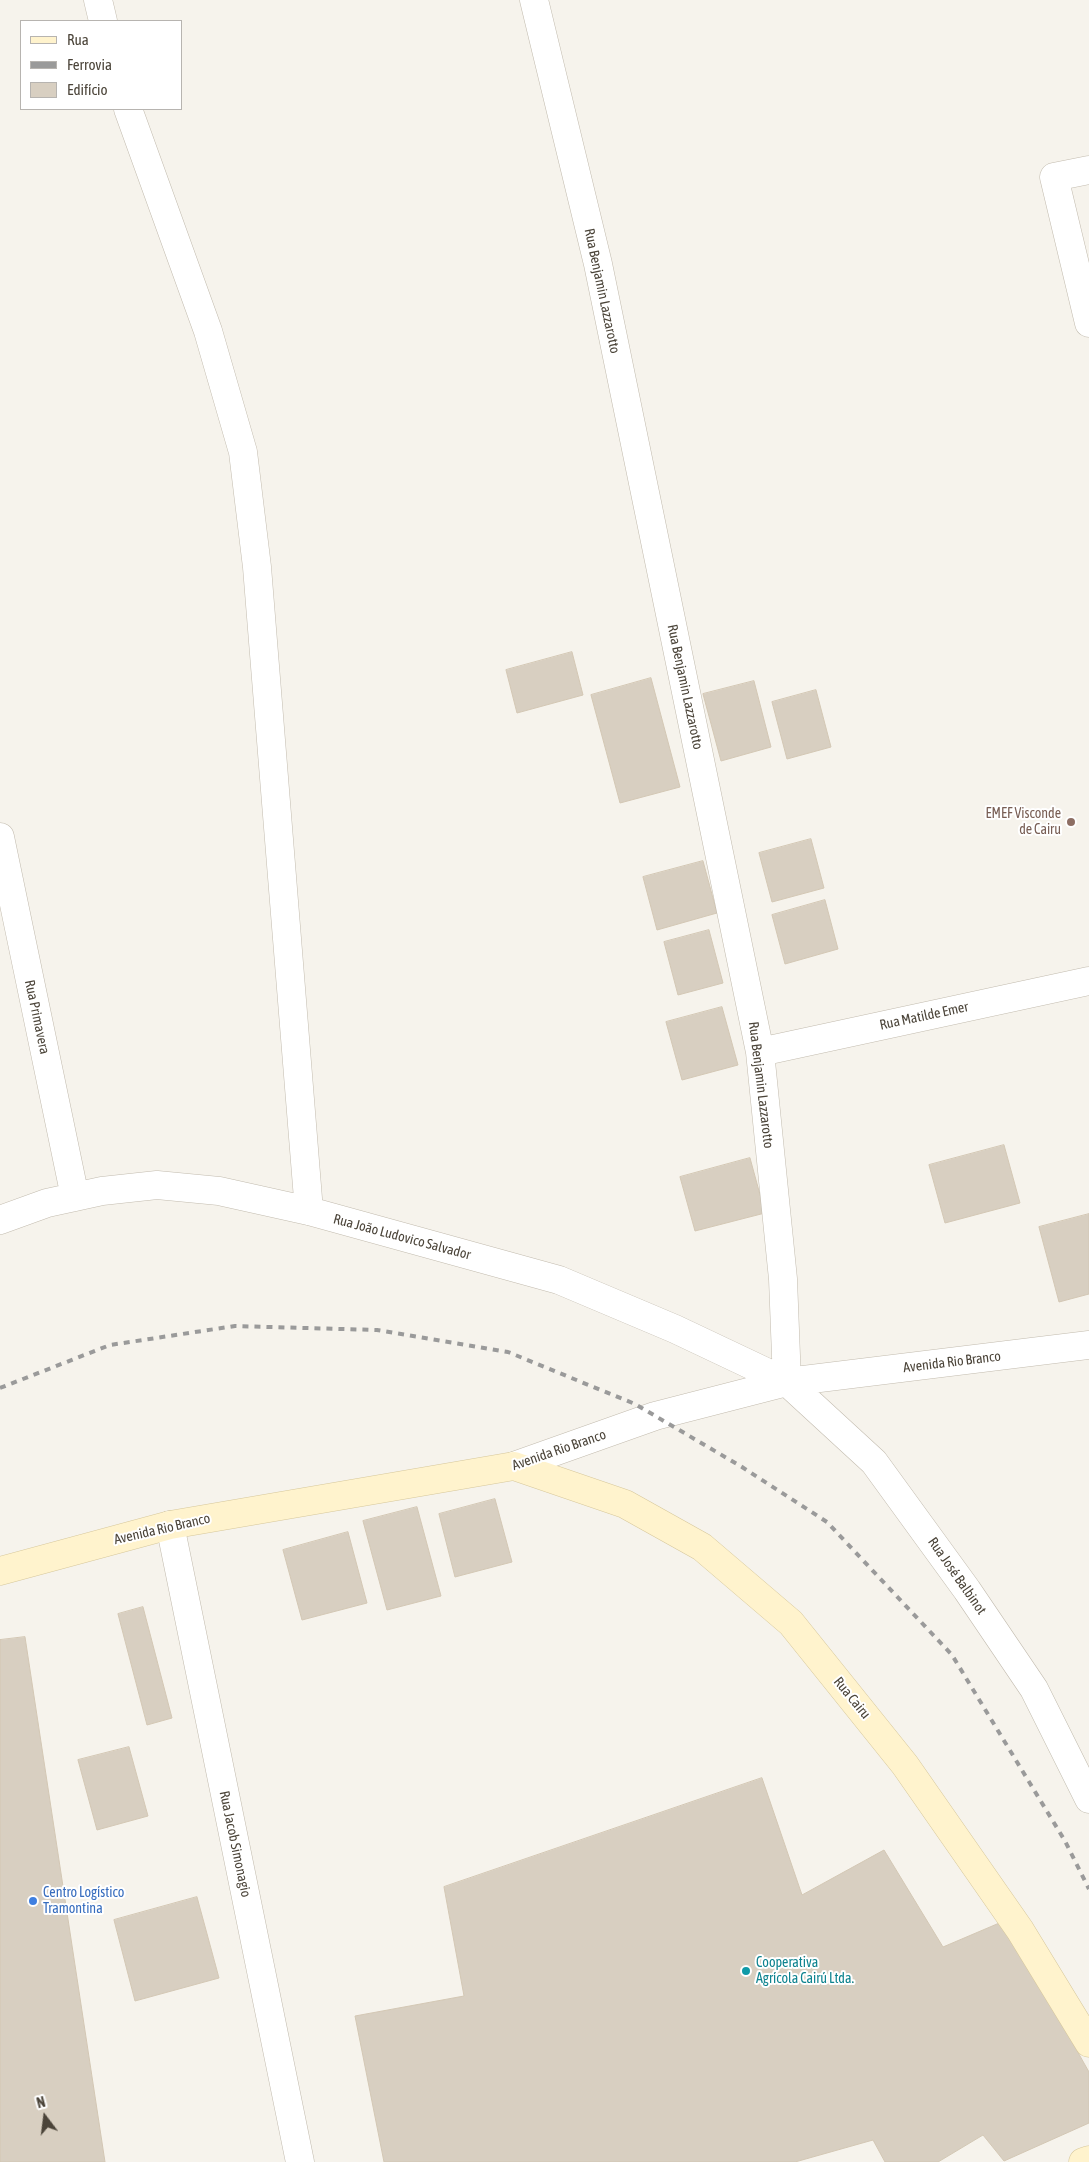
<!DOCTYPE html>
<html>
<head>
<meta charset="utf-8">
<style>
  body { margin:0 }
  #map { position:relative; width:1089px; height:2162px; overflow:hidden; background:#f6f3ec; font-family:"Asap Condensed",sans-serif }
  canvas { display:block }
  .legend { position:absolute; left:20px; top:20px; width:162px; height:90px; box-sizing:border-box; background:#fff; border:1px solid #b7b4b0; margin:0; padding:6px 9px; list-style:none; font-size:15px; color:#4b4439 }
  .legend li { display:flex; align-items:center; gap:10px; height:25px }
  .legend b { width:25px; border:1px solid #b7b4b0 }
  .north { position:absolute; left:20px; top:2092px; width:50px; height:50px; -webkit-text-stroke:4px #fff; paint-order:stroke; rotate:345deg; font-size:14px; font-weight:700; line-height:20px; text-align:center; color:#4b4439 }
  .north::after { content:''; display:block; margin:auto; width:18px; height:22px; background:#4b4439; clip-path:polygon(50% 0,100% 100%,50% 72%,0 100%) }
</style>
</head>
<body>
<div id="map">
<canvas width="1089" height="2162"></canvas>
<ul class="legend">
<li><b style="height:6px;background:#fff3cd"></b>Rua</li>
<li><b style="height:6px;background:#9a9a9a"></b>Ferrovia</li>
<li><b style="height:14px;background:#d8cfc1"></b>Edifício</li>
</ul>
<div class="north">N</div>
</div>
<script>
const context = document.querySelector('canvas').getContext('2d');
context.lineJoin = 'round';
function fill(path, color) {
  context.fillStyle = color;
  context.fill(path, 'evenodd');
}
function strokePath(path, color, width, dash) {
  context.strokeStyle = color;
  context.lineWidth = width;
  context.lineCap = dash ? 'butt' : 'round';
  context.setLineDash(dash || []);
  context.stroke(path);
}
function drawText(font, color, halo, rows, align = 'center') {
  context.font = font + ' "Asap Condensed",sans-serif';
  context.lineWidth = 4;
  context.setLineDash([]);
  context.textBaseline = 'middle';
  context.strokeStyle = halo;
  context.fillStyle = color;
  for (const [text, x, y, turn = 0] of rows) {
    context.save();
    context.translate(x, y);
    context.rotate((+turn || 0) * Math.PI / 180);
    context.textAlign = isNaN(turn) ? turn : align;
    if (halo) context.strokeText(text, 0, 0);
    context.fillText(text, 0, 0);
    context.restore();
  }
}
const building = new Path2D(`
  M572,652L583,695L517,713L506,670Z
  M651,678L680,787L620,803L591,695Z
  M754,681L771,747L721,761L703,694Z
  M816,690L831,747L787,759L772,702Z
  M811,839L824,888L772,902L759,853Z
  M703,861L717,913L657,930L643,877Z
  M825,900L838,949L785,964L772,915Z
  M709,930L723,983L678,995L664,942Z
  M722,1007L738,1065L682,1080L666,1022Z
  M1004,1145L1020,1203L945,1223L929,1165Z
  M750,1158L765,1213L695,1231L680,1177Z
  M1089,1214V1294L1059,1302L1039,1227Z
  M495,1499L512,1562L455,1577L439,1514Z
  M417,1507L441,1596L387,1610L363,1521Z
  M348,1532L367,1603L302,1620L283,1550Z
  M143,1607L172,1718L147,1725L118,1614Z
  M25,1637L105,2162H0V1640Z
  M129,1747L148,1816L97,1830L78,1760Z
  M762,1778L802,1895L884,1850L943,1947L1004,1921L1089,2072V2123L1004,2161L983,2135L938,2162H885L873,2140L795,2162H384L355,2016L464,1996L444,1887Z
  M197,1897L219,1978L135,2001L114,1920Z`);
fill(building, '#d8cfc1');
strokePath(building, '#d3c7b4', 1);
const street = new Path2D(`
  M98,0L103,21
  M534,0L598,264L760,1052L783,1279L787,1382
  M128,109L208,331L243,452L257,567L309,1211
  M1089,170L1054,177L1089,323
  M0,837L75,1197
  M760,1052L1089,981
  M0,1220L47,1203L102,1191L157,1185L219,1191L309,1211L559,1280L675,1329L787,1382L874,1462L967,1590L1034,1689L1089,1799
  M514,1466L655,1416L787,1382L1089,1345
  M170,1525L300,2162`);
const secondary = new Path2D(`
  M0,1571L170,1525L514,1466L625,1504L702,1547L791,1623L905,1765L1020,1930L1089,2043
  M1083,2162L1089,2160`);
strokePath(street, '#c2bbae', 29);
strokePath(secondary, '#d6c79b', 29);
strokePath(street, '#fff', 28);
strokePath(secondary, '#fff3cd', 28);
strokePath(new Path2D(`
  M0,1388L110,1345L235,1326L377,1330L508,1352L635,1404L742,1467L827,1522L952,1655L1065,1841L1089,1889`), '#9a9a9a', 4, [6, 6]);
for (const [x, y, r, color] of [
  [1071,822,5,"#8d6e63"],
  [33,1901,5,"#3f7fe0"],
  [746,1971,5,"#0f9aa8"]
]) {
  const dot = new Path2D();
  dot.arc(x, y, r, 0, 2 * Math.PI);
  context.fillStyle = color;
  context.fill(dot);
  strokePath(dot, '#fff', 2);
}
drawText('14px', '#4b4439', '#fff', [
  ["Rua Benjamin Lazzarotto",602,291,78],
  ["Rua Benjamin Lazzarotto",685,687,78],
  ["Rua Matilde Emer",924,1016,-12],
  ["Rua Primavera",37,1017,78],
  ["Rua Benjamin Lazzarotto",761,1085,83],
  ["Rua João Ludovico Salvador",402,1237,15],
  ["Avenida Rio Branco",952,1362,-7],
  ["Avenida Rio Branco",559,1450,-19],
  ["Avenida Rio Branco",162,1529,-13],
  ["Rua José Balbinot",957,1576,55],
  ["Rua Cairu",852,1698,51],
  ["Rua Jacob Simonagio",235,1844,78]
]);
drawText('14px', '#785e54', '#fff', [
  ["EMEF Visconde",1061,814],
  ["de Cairu",1061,830]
], 'right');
drawText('14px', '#366cbe', '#fff', [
  ["Centro Logístico",43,1893],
  ["Tramontina",43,1909]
], 'left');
drawText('14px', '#0d838f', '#fff', [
  ["Cooperativa",756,1963],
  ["Agrícola Cairú Ltda.",756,1979]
], 'left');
</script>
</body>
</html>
